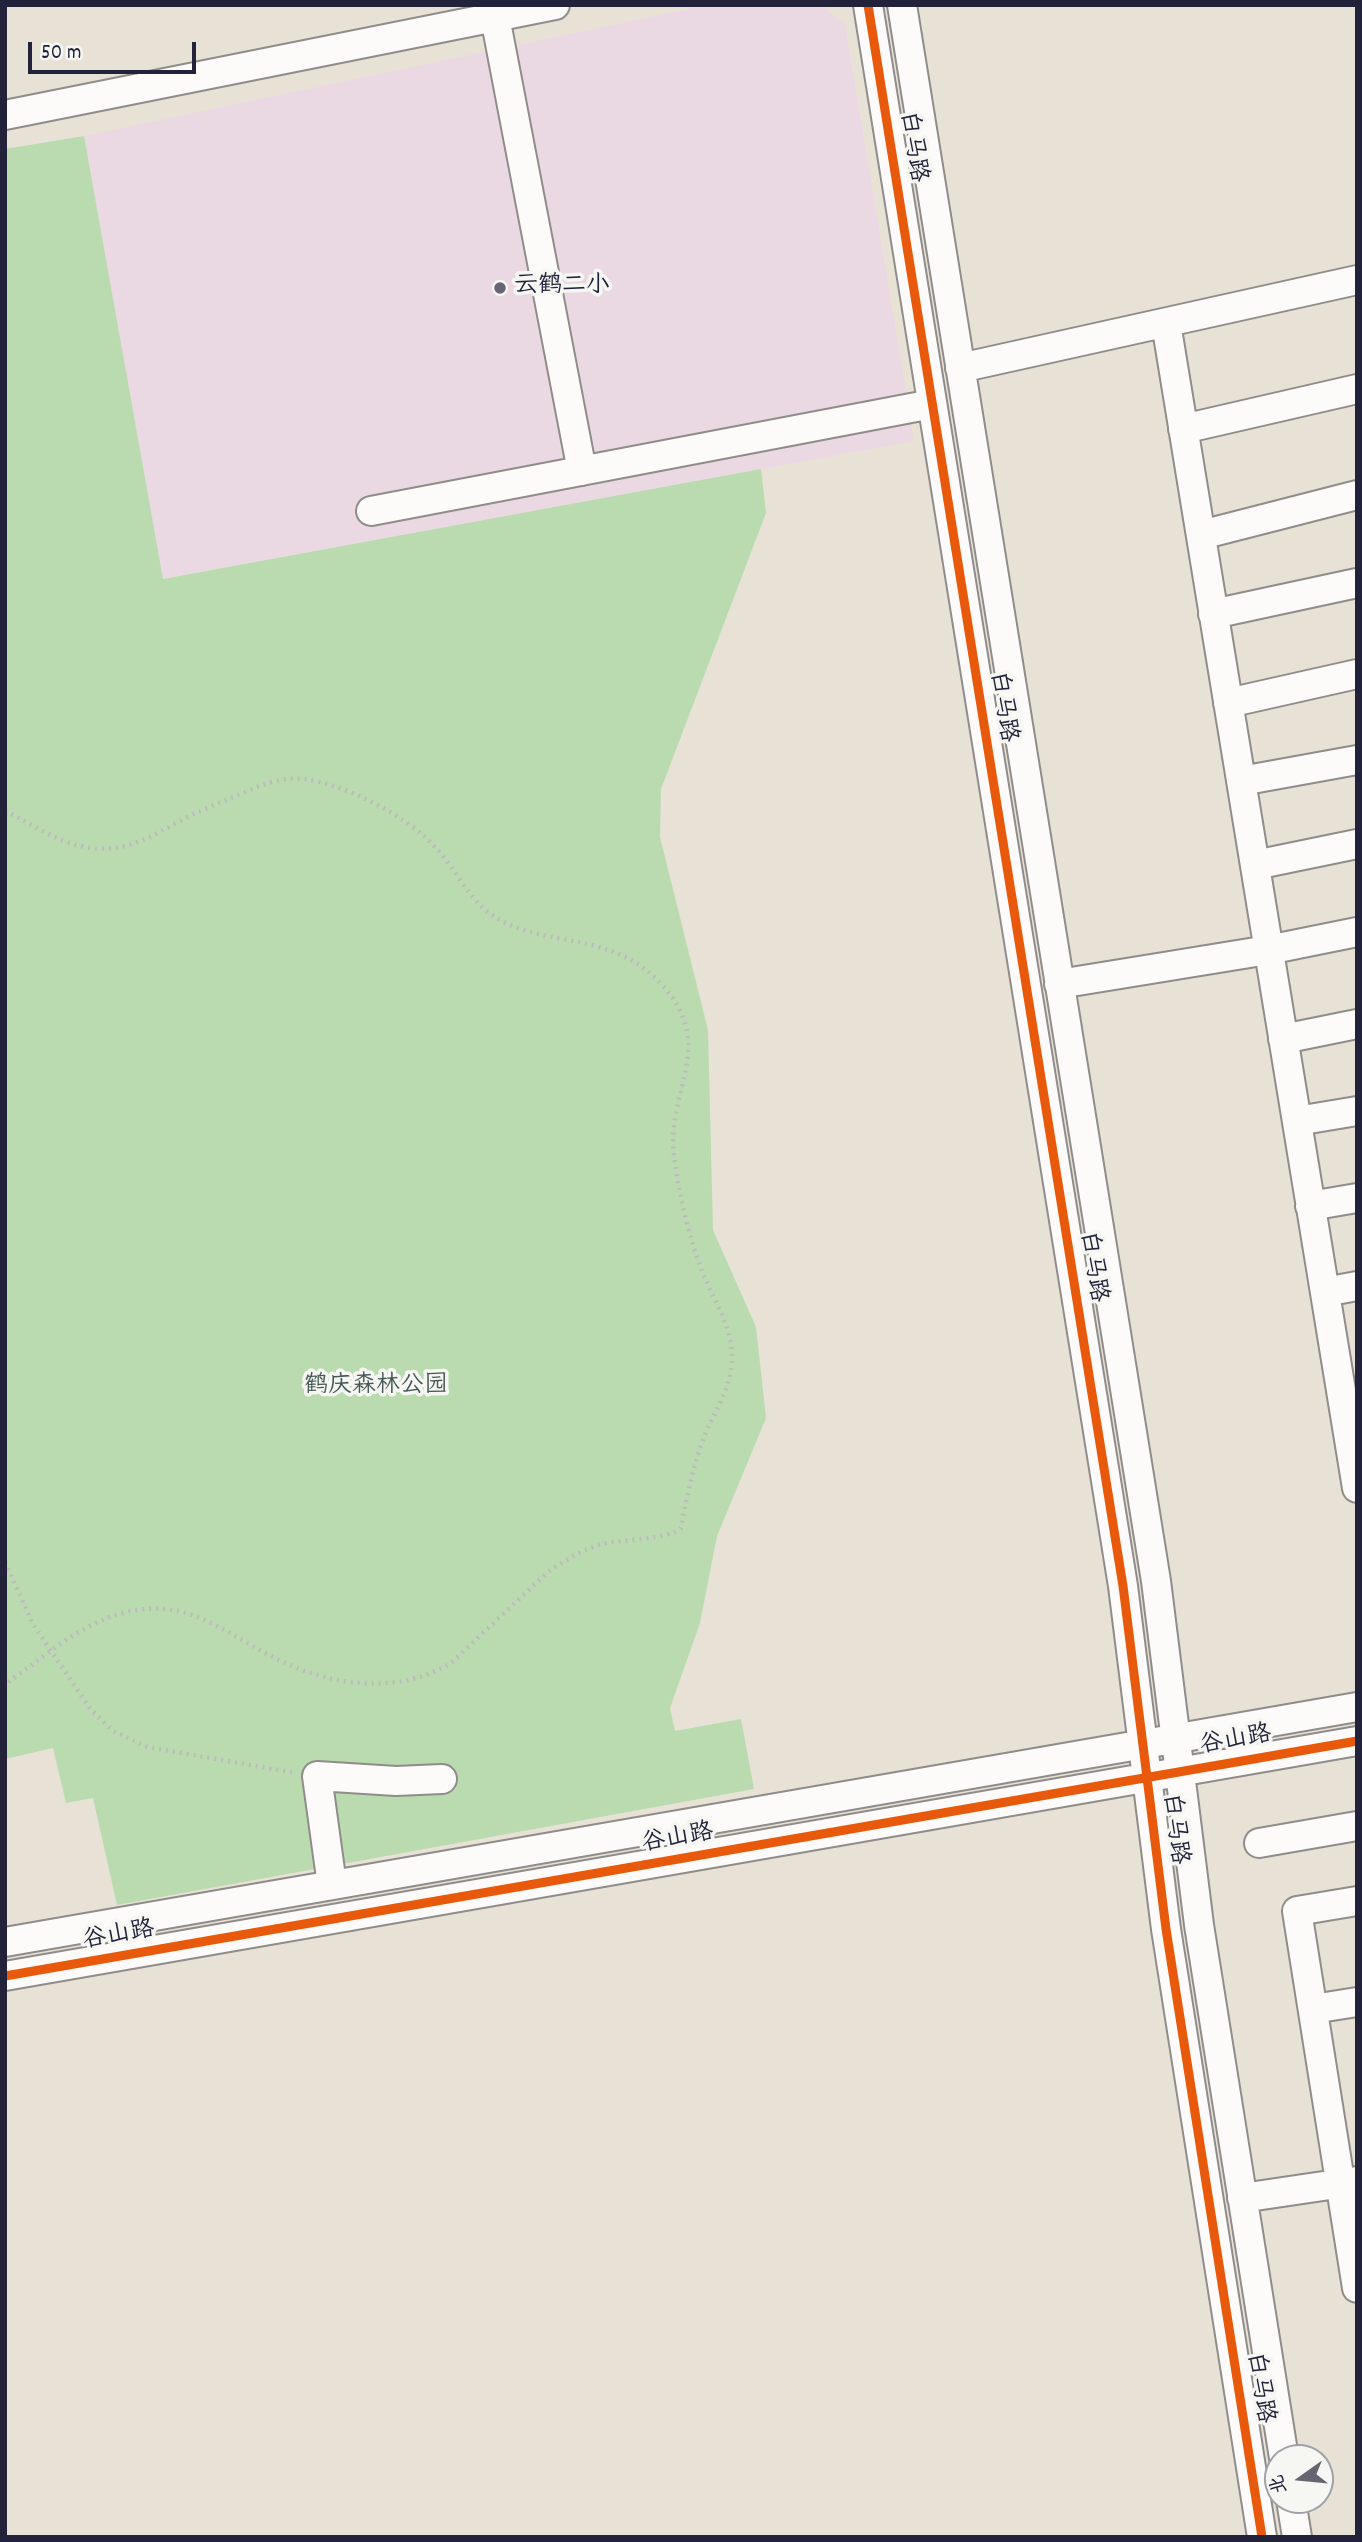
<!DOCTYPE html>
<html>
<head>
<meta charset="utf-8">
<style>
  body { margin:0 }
  #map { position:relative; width:1362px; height:2542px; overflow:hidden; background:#e8e2d6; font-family:Dekko,"LXGW WenKai TC",sans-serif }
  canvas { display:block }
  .frame { position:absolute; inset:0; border:7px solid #22223b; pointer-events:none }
  .north { position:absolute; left:1264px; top:2444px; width:70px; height:70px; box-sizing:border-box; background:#f6f6f2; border:2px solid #a1a1a9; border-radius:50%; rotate:255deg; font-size:19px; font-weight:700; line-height:28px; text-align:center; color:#22223b }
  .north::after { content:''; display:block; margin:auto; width:24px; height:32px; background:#676571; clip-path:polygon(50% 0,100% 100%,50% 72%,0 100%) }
  .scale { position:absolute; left:28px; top:42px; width:168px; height:32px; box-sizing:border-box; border:4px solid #22223b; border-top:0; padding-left:9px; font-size:21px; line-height:24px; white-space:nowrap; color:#22223b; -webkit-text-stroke:5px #f6f6f2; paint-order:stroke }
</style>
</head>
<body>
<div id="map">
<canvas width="1362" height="2542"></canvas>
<div class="frame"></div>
<div class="north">北</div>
<div class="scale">50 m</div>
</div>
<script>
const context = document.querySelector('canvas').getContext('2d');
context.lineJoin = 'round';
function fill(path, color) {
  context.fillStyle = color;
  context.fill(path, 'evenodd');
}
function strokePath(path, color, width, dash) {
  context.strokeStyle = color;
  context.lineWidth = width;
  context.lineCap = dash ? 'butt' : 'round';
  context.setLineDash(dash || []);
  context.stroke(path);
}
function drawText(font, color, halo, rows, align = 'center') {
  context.font = font + ' Dekko,"LXGW WenKai TC",sans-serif';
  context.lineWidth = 7;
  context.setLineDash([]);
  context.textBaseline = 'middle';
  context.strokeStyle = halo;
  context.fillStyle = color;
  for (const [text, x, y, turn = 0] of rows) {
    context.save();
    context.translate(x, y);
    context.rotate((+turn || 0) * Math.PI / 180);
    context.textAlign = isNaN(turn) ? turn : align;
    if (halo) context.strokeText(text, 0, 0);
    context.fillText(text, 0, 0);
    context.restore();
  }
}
fill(new Path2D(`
  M708,5H821L845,25L914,441L162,579L84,136Z`), '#ead9e2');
fill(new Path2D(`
  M84,136L163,579L761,469L766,513L661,789L660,837L708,1030L713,1230L756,1327L766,1418L717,1536L700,1623L670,1708L675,1731L741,1719L754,1789L117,1905L93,1798L66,1803L53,1748L5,1759V149Z`), '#b9dbaf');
const minor = new Path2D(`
  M868,5L1123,1586L1166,1929L1262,2537
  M902,5L1156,1581L1199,1925L1284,2458
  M495,17L582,471
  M5,115L555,5
  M1166,323L1357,1488
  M960,368L1357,280
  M1183,429L1357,389
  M371,511L932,404
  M1201,535L1357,495
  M1213,614L1357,583
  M1228,703L1357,674
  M1241,781L1357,760
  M1255,865L1357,844
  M1059,984L1268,950L1357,932
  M1283,1039L1357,1024
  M1297,1121L1357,1111
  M1310,1206L1357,1198
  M1325,1292L1357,1286
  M1259,1843L1357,1826
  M332,1885L317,1776L396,1781L442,1779
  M1357,1901L1297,1911L1357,2288
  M5,1942L1357,1707
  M5,1976L1357,1741
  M1313,2009L1357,2002
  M1242,2198L1357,2181
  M1291,2500L1297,2537`);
strokePath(minor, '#8f8c8a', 32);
strokePath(new Path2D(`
  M5,811C24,820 44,833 64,841C111,858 136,845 176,823C194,813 213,806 231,798C253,789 275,777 300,779C340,781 407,816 434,846C454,866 466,895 488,912C539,951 611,927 662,985C718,1047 666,1089 674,1155C678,1190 689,1238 702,1271C713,1299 732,1326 732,1357C732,1386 717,1407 706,1432C694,1461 687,1496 681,1528C668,1540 622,1539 602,1544C582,1550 565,1560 548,1572L451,1663C396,1696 329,1686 273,1657C220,1630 184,1595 119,1614C77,1626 41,1660 5,1684
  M5,1562L33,1624L91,1710L113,1731L147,1747L296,1773`), '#bdbbbc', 4.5, [2, 5]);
strokePath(minor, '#fcfbf9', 28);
strokePath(new Path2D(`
  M868,5L1123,1586L1166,1929L1262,2537
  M5,1976L1357,1741`), '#e8590c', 9);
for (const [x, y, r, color] of [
  [500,288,7,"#676571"]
]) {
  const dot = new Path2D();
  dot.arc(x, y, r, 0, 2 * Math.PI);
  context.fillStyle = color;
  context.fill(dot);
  strokePath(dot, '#f6f6f2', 2.5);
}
drawText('24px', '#22223b', '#f6f6f2', [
  ["白马路",911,147,81],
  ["白马路",1001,707,81],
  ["白马路",1091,1267,81],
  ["谷山路",1236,1742,-10],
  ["白马路",1173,1829,83],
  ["谷山路",678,1840,-10],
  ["谷山路",119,1937,-10],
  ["白马路",1258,2388,81]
]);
drawText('24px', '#22223b', '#f6f6f2', [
  ["云鹤二小",514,288]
], 'left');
drawText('24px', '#445854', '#f6f6f2', [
  ["鹤庆森林公园",376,1388]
]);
</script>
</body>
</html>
